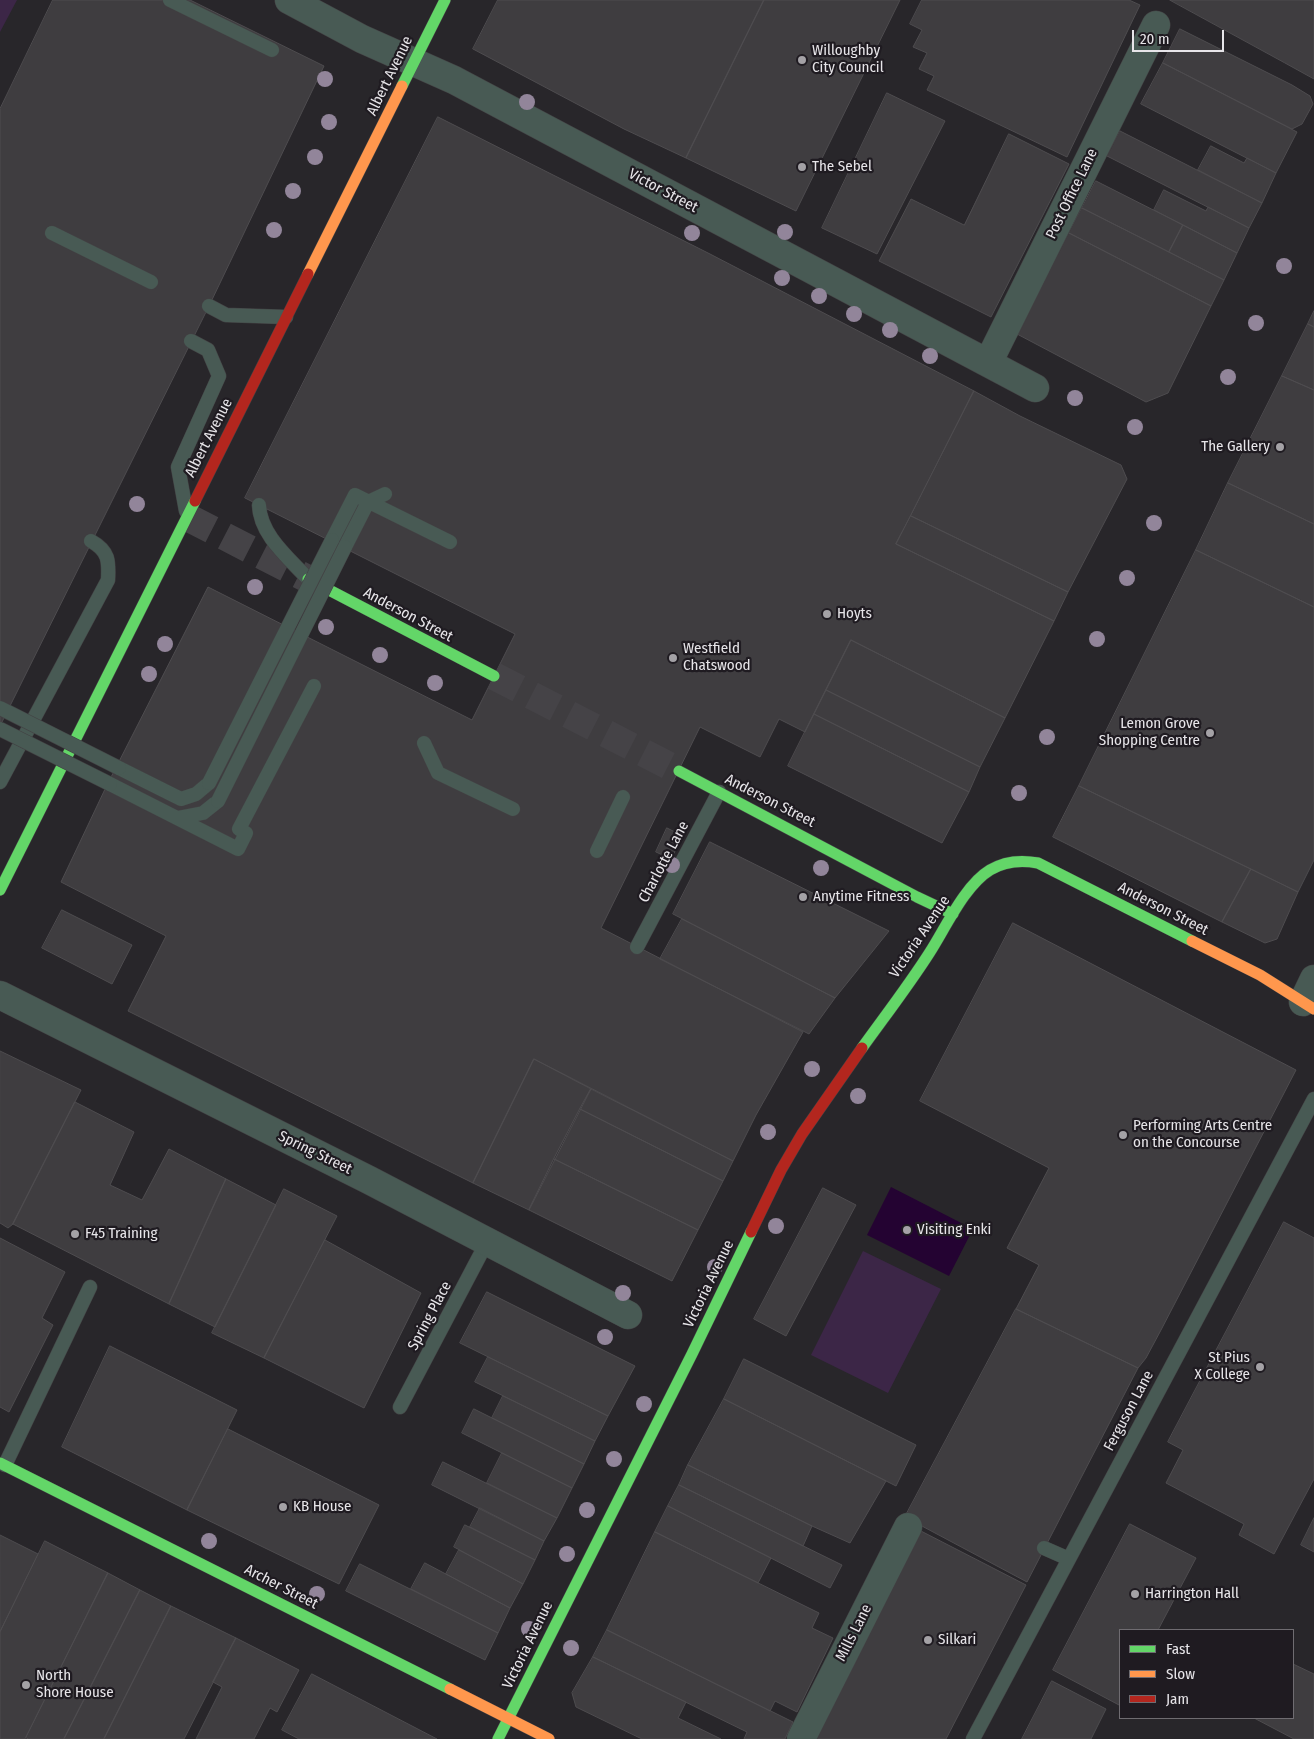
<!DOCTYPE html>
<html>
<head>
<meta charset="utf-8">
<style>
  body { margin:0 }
  #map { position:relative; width:1314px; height:1739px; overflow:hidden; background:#28262a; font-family:"Fira Sans Condensed",sans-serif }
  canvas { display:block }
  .legend { position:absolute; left:1119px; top:1629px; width:175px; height:90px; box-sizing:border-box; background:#1f1b21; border:1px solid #6f6c71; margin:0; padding:6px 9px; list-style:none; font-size:15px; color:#e7e5e9 }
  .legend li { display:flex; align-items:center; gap:10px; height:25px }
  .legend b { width:25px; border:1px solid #6f6c71 }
  .scale { position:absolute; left:1132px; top:30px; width:92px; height:22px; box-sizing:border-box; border:2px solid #e7e5e9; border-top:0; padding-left:6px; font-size:15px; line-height:18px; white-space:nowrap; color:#e7e5e9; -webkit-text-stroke:4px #1f1b21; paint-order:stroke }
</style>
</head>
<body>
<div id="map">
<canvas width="1314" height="1739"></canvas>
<ul class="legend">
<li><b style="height:6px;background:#63d668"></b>Fast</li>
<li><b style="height:6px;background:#ff974d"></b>Slow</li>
<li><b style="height:6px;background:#b3261e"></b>Jam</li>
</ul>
<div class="scale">20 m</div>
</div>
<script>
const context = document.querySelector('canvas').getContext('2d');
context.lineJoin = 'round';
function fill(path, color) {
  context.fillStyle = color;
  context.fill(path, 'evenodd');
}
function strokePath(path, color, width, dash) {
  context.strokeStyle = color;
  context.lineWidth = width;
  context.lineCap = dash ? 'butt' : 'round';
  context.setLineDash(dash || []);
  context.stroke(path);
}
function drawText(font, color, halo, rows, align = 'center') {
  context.font = font + ' "Fira Sans Condensed",sans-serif';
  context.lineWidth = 4.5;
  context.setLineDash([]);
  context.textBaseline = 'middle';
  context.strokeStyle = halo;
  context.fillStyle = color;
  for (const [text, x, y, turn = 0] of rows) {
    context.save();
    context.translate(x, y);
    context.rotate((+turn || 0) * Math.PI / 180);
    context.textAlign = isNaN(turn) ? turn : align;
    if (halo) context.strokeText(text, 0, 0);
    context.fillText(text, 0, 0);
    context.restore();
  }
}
fill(new Path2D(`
  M0,0H17L0,32Z
  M863,1251L941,1289L888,1393L811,1355Z`), '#3c2647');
fill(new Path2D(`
  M891,1187L973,1229L949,1276L867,1235Z`), '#240332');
const building = new Path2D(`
  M53,0H190L324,66L209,306L0,726V109Z
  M498,0H764L686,158L624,129L473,49Z
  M764,0H900L796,211L686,158Z
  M922,0H1129L1140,5L1067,157L927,90L934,76L919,69L927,53L913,47L922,30L910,24Z
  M1170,0H1314V79L1285,63Z
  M1180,29L1292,85L1310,96L1313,104L1302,124L1292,129L1163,63Z
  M1163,63L1297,132L1276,173L1141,104Z
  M887,93L945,121L877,254L822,228Z
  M438,117L710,254L974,391L896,544L1054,621L1005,718L851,640L805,732L779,719L760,757L700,727L601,928L803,1032L756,1115L733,1161L534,1059L473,1183L128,1011L166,936L61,882L106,787L208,587L472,720L515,634L245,498Z
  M1120,131L1262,203L1249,228L1107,156Z
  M1009,134L1069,164L991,317L879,261L911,199L964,225Z
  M1211,146L1244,163L1247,158L1276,173L1262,203L1198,170Z
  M1096,181L1183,225L1169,252L1082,208Z
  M1164,190L1206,211L1208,207L1249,228L1237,253L1154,210Z
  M1082,208L1224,280L1211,306L1069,233Z
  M1183,225L1237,253L1224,280L1169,252Z
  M1069,233L1211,306L1168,393L1146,402L1017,334Z
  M1314,311V327L1308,324Z
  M1308,324L1314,327V390L1282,376Z
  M1282,376L1314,390V524L1228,483Z
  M974,391L1020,416L1121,465L1127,479L1068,592L911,516Z
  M1228,483L1314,524V607L1196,550Z
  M911,516L1068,592L1054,621L896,544Z
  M1196,550L1314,607V860L1298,892L1079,786Z
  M851,640L1005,718L980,767L826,690Z
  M826,690L980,767L969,792L814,714Z
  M814,714L969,792L942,843L788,766Z
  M1079,786L1251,869L1222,922L1053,837Z
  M667,828L683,836L671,859L656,852Z
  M710,842L889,931L835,998L673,914Z
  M1251,869L1298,892L1277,939L1265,943L1222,922Z
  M62,910L132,945L112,984L42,948Z
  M682,919L835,998L809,1034L660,959Z
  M1013,923L1296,1070L1161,1330L1146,1358L1138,1368L1016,1309L1039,1265L1007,1248L1049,1168L920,1101Z
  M0,1051L81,1090L13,1224L8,1228L0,1223Z
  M534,1059L591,1089L529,1210L473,1183Z
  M591,1089L733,1161L723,1181L580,1109Z
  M75,1102L134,1132L110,1185L142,1200L169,1149L226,1179L169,1304L13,1224Z
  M580,1109L723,1181L698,1230L554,1159Z
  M554,1159L698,1230L672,1281L529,1210Z
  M226,1179L276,1205L215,1327L169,1304Z
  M823,1188L856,1205L786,1336L754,1319Z
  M284,1189L337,1216L264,1358L212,1333Z
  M1284,1222L1314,1238V1479L1274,1554L1239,1535L1244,1524L1166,1483L1183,1450L1168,1442Z
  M0,1238L65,1272L42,1318L53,1325L9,1412L0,1407Z
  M325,1240L421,1293L364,1408L264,1358Z
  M487,1292L635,1366L608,1416L460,1343Z
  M1016,1309L1138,1368L1027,1582L905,1517Z
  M110,1346L237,1410L187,1510L62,1447Z
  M488,1357L608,1416L595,1441L475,1382Z
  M744,1359L916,1445L896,1486L724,1399Z
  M503,1396L595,1441L584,1464L492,1418Z
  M724,1399L886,1481L850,1543L812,1526L688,1465Z
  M474,1409L584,1464L572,1488L462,1433Z
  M228,1429L379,1505L339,1584L187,1510Z
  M502,1453L572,1488L557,1518L487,1483Z
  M443,1462L557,1518L544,1541L432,1485Z
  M688,1465L812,1526L803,1546L679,1485Z
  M679,1485L842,1565L830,1588L668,1506Z
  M668,1506L771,1558L758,1583L655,1532Z
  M480,1508L544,1541L535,1560L470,1527Z
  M1314,1518V1552L1301,1545Z
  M1130,1524L1196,1558L1158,1630H1120V1702L1119,1705L1053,1670Z
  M465,1525L535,1560L523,1584L454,1547Z
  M917,1529L1026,1585L946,1739H808Z
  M655,1532L819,1613L812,1628L833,1638L797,1712L775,1701L770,1711L607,1630Z
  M0,1535L38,1554L0,1632Z
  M45,1541L108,1573L25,1739H0V1632Z
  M459,1550L523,1584L510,1608L446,1574Z
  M425,1563L510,1608L498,1633L411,1589Z
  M360,1564L498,1633L485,1660L346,1591Z
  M108,1573L140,1590L64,1739H29L26,1738Z
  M140,1590L171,1606L104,1739H64Z
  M171,1606L236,1638L184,1739H104Z
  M607,1630L793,1722L785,1739H744L747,1732L593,1657Z
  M236,1638L299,1670L277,1712L270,1708L254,1739H196L222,1687L213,1682Z
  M593,1657L686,1702L678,1718L721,1739H642L576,1707L572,1693Z
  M1293,1664L1314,1674V1739H1294L1254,1718H1293Z
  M312,1674L437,1739H299L282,1730Z
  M1052,1681L1106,1709L1091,1739H1022Z`);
fill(building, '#3f3d40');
strokePath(building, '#4e4c4f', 1);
strokePath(new Path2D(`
  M187,517L308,579
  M494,676L679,771`), '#454347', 28, [28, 14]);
const lane = new Path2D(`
  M170,0L272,50
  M52,233L151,282
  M209,306L226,315L286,317
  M259,505C260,535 289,558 308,579
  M186,511L178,467L219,376L208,350L191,341
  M332,540L355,495L450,542
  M345,547L368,502L385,494
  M424,743L438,773L513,809
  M119,768L181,799L196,794L209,783
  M0,782L108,580C109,561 109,551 91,541
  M110,784L238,849L246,833L239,829L314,686
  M177,818L203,813L218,801
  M597,851L623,797
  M637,947L719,792
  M400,1407L488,1240
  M5,1465L90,1287
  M1044,1548L1069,1559
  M973,1739L1314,1099`);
const street = new Path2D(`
  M289,0L362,39L454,80L1035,388
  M988,363L1156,25
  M0,995L369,1180L628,1315
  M1303,1002L1314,979
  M801,1739L908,1527`);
const fast = new Path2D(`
  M402,86L445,0
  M308,579L494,676
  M679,771L917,897L953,914
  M0,890L195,501
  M862,1048C885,1016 909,985 930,952C946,927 965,885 990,870C1005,861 1022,860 1038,863L1192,941
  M0,1463L450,1689
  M498,1739L692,1354L751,1232`);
const slow = new Path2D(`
  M308,274L402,86
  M1192,941L1260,975L1314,1009
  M450,1689L549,1739`);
const jam = new Path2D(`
  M195,501L308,274
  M751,1232L781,1170L802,1134L862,1048`);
strokePath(lane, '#434244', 15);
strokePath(street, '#434244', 29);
strokePath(fast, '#434244', 12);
strokePath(slow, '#434244', 12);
strokePath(jam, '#434244', 12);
strokePath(lane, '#485a54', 14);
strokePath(street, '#485a54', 28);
strokePath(fast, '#63d668', 11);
strokePath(slow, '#ff974d', 11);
strokePath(jam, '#b3261e', 11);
const laneBridge = new Path2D(`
  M0,708L119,768
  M0,729L110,784
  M209,783L332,540
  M218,801L345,547`);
strokePath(laneBridge, '#434244', 15, []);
strokePath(laneBridge, '#485a54', 14);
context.fillStyle = '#92859a';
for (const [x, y] of [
  [325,79],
  [527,102],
  [329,122],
  [315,157],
  [293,191],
  [274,230],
  [785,232],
  [692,233],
  [1284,266],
  [782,278],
  [819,296],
  [854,314],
  [1256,323],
  [890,330],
  [930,356],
  [1228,377],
  [1075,398],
  [1135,427],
  [137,504],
  [1154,523],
  [1127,578],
  [255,587],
  [326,627],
  [1097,639],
  [165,644],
  [380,655],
  [149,674],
  [435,683],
  [1047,737],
  [1019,793],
  [672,865],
  [821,868],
  [812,1069],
  [858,1096],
  [768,1132],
  [776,1226],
  [715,1267],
  [623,1293],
  [605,1337],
  [644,1404],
  [614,1459],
  [587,1510],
  [209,1541],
  [567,1554],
  [317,1594],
  [529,1629],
  [571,1648]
]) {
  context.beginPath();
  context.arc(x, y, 8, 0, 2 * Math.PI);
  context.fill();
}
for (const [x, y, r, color] of [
  [802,60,5,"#a4a2a6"],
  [802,167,5,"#a4a2a6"],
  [1280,447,5,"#a4a2a6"],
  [827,614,5,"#a4a2a6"],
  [673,658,5,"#a4a2a6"],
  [1210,733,5,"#a4a2a6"],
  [803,897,5,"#a4a2a6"],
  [1123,1135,5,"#a4a2a6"],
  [907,1230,5,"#a4a2a6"],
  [75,1234,5,"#a4a2a6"],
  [1260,1367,5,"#a4a2a6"],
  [283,1507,5,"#a4a2a6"],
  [1135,1594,5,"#a4a2a6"],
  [928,1640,5,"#a4a2a6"],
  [26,1685,5,"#a4a2a6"]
]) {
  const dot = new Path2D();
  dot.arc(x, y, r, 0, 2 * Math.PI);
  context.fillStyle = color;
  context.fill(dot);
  strokePath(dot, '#1f1b21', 2);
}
drawText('15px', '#e7e5e9', '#1f1b21', [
  ["Willoughby",812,51],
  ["City Council",812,68],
  ["The Sebel",812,167],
  ["The Gallery",1270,447,"right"],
  ["Hoyts",837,614],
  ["Westfield",683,649],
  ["Chatswood",683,666],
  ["Lemon Grove",1200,724,"right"],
  ["Shopping Centre",1200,741,"right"],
  ["Anytime Fitness",813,897],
  ["Performing Arts Centre",1133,1126],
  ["on the Concourse",1133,1143],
  ["Visiting Enki",917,1230],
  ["F45 Training",85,1234],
  ["St Pius",1250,1358,"right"],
  ["X College",1250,1375,"right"],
  ["KB House",293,1507],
  ["Harrington Hall",1145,1594],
  ["Silkari",938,1640],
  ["North",36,1676],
  ["Shore House",36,1693]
], 'left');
drawText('15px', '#e7e5e9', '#1f1b21', [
  ["Albert Avenue",390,76,-64],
  ["Victor Street",663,191,28],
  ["Post Office Lane",1072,194,-64],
  ["Albert Avenue",209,438,-63],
  ["Anderson Street",408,615,28],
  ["Anderson Street",770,801,27],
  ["Charlotte Lane",664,862,-62],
  ["Anderson Street",1163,909,27],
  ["Victoria Avenue",920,937,-56],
  ["Spring Street",315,1153,26],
  ["Victoria Avenue",709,1284,-64],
  ["Spring Place",430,1316,-62],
  ["Ferguson Lane",1129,1411,-62],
  ["Archer Street",281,1587,27],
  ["Mills Lane",854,1633,-63],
  ["Victoria Avenue",528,1645,-64]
]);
</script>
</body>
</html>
